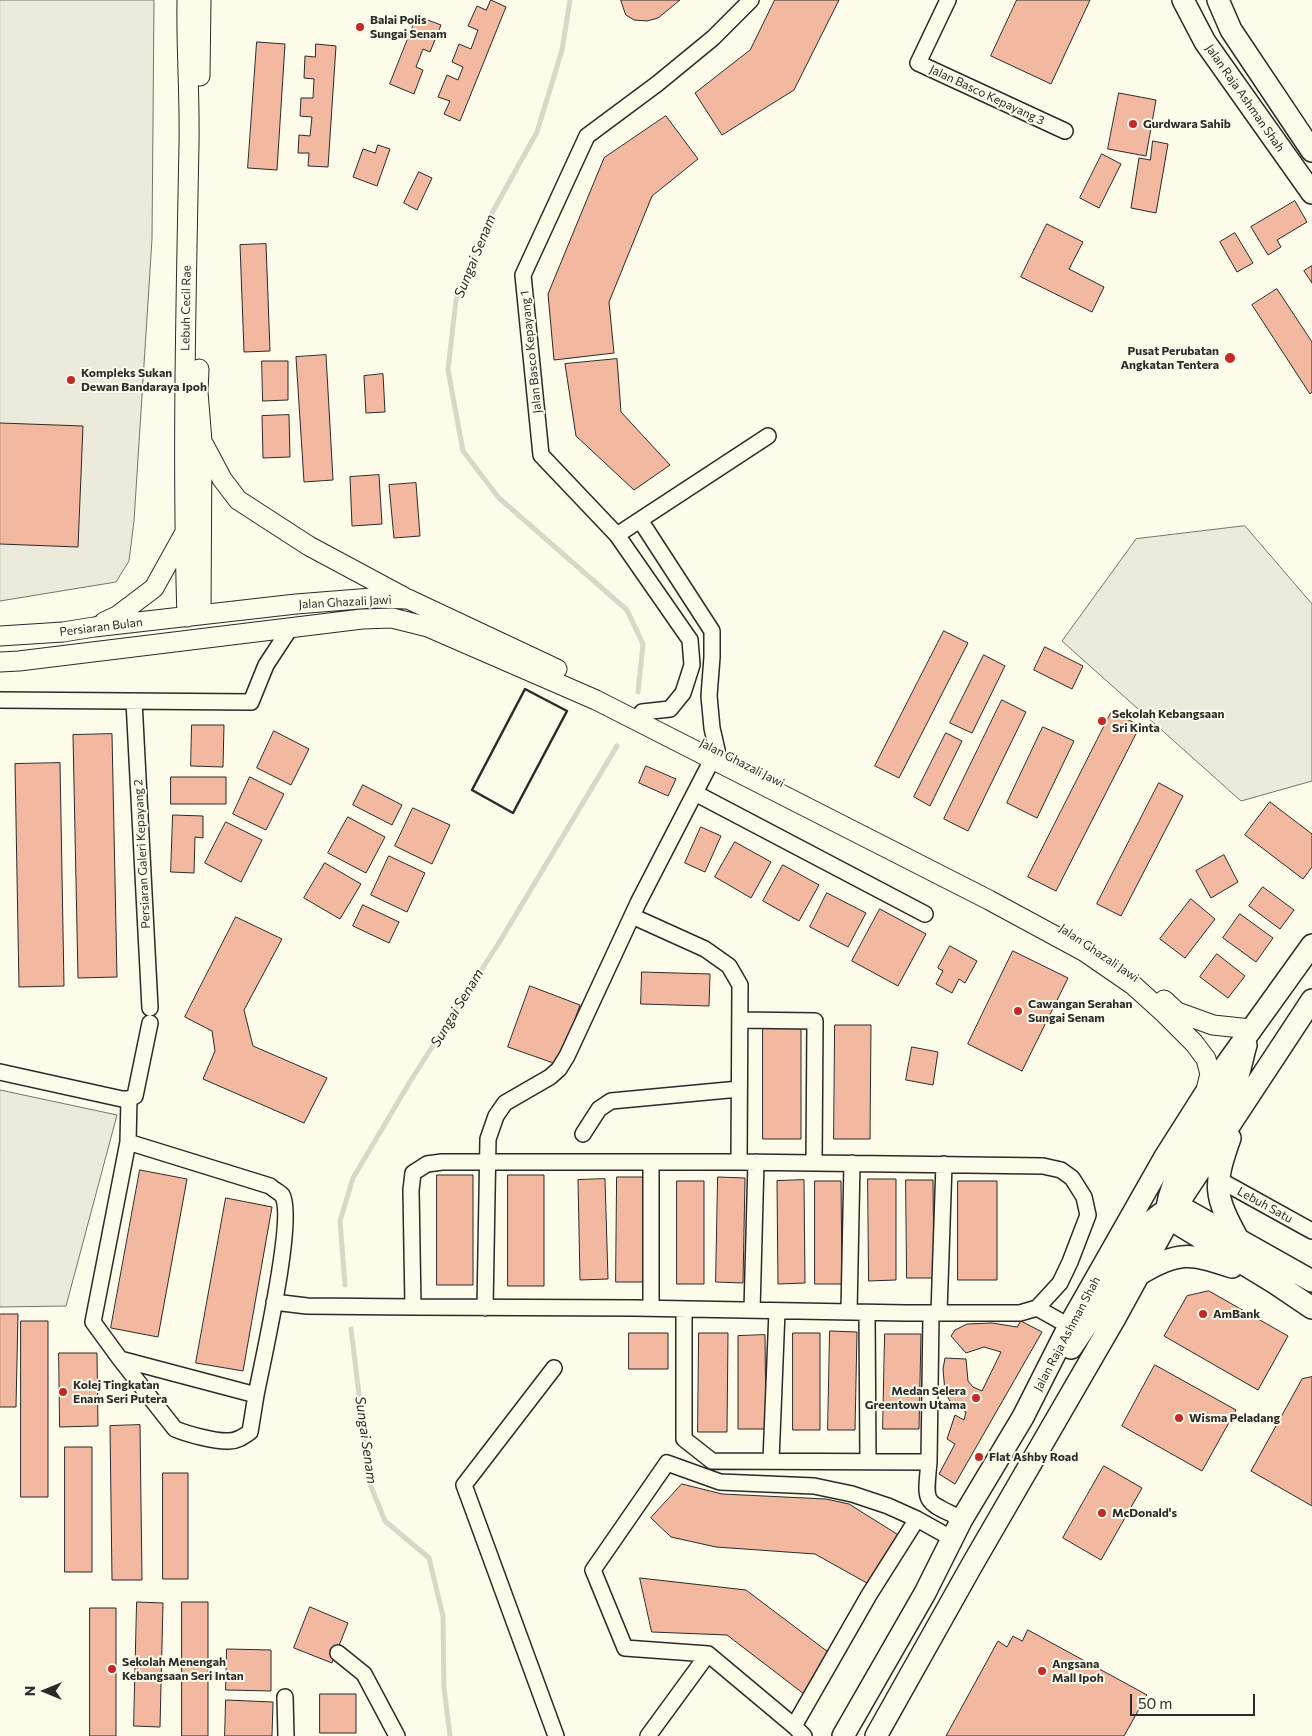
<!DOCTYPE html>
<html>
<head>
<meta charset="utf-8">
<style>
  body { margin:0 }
  #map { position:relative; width:1312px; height:1736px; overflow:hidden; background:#fdfbea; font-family:Commissioner,sans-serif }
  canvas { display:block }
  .north { position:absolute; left:20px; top:1666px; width:50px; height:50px; -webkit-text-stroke:4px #fdfbea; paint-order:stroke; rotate:270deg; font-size:14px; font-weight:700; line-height:20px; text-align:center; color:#2b2b2b }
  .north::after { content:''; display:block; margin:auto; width:18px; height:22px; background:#2b2b2b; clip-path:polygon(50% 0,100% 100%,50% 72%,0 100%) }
  .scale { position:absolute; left:1130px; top:1694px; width:125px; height:22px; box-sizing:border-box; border:2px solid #2b2b2b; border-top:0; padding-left:6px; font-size:15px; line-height:18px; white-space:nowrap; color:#2b2b2b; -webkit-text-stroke:4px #fdfbea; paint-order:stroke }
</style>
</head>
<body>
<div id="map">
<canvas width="1312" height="1736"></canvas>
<div class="north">N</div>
<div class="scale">50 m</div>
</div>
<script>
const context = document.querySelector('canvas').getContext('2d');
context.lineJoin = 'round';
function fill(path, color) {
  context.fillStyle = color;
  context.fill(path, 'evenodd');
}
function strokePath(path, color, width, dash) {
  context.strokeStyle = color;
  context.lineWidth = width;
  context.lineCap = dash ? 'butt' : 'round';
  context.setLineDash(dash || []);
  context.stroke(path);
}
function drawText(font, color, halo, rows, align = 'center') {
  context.font = font + ' Commissioner,sans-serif';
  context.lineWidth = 4;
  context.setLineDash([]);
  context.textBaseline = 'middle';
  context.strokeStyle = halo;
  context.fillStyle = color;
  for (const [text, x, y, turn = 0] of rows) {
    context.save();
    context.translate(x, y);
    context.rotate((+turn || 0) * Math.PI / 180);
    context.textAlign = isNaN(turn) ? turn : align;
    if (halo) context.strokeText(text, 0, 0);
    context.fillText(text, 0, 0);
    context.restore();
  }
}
const green = new Path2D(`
  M0,0H154L152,239L134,521L129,561L116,582L0,601Z
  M1245,526L1312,604V781L1241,801L1062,641L1136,539Z
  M0,1090L117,1115L66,1306L0,1307Z`);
fill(green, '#ecebdb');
strokePath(green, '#74746e', 1);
strokePath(new Path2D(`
  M570,0L562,50L537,132L492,213L456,300L448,370L463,451L499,498L627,610L643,644L638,692
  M345,1285L340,1221L353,1178L411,1080L500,941L617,746
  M351,1329L370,1484L385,1521L429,1558L443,1616L444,1688L450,1736`), '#d8d7c9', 5);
const building = new Path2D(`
  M491,0L506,7L460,121L444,114L450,101L438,97L447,75L458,80L463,67L452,62L459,44L471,49L478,30L468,26L477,6L486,10Z
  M621,0H680L658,18L647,21L634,20L626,15Z
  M775,0H839L794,90L722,135L695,93L750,50Z
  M1017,0H1090L1051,84L991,56Z
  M417,16L441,25L430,52L423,49L416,67L423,70L414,94L390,84Z
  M257,42L285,44L277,170L248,168Z
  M316,44L336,46L328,167L308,166L309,153H298L299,135L310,136L312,117L300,116L301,98H313L314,79L304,78L305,56L315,57Z
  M1119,93L1156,100L1146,156L1108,149Z
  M666,116L698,159L652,196L609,302L614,353L554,360L548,294L604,158Z
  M1153,141L1168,144L1156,213L1131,208L1139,158L1150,160Z
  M378,145L390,149L377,186L353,177L363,149L375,153Z
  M1102,154L1121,164L1099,208L1080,198Z
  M419,172L432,178L417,210L404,203Z
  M1295,201L1307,222L1277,240L1281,247L1268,255L1251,227Z
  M1047,224L1083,242L1069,269L1104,287L1092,312L1021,277Z
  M1235,233L1253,263L1237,272L1220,242Z
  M266,244L270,351L244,352L240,245Z
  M1312,266V283L1304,271Z
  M1277,289L1312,342V392L1310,394L1252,305Z
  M326,355L333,480L304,482L296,357Z
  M617,359L621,412L670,465L634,490L576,436L565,364Z
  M262,361H288V400L263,401Z
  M383,374L385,412L366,413L364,376Z
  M289,415L290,457L263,458L262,416Z
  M0,423L83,426L78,547L0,544Z
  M379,475L382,524L352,526L350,477Z
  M416,483L420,536L394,538L389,485Z
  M944,631L968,643L899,778L875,766Z
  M1045,647L1083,666L1072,689L1034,670Z
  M984,655L1005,666L972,733L950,723Z
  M1002,700L1026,712L968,831L944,819Z
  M1112,711L1140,726L1056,891L1028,877Z
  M192,725H224L223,767L191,766Z
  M1043,727L1074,741L1037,818L1007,803Z
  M274,731L309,749L291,785L257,768Z
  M946,733L962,741L930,806L914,797Z
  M112,734L117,977L78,978L73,735Z
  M60,763L64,986L19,987L15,764Z
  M646,766L676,779L668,796L639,783Z
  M171,777H226V804H171Z
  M250,777L284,794L266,830L233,814Z
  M1159,783L1183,796L1121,916L1097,904Z
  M363,785L402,805L392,825L353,805Z
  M1270,802L1312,834V867L1303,879L1245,835Z
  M413,808L450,825L432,864L395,846Z
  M173,815L203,816V838L195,837L194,873L171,872Z
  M348,817L385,837L366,873L328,853Z
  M226,822L262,840L241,882L205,863Z
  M701,827L721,836L705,872L685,863Z
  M735,842L771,862L751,898L715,877Z
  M1224,855L1238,882L1211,898L1196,871Z
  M389,856L425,873L407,912L371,895Z
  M325,863L361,884L340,919L304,898Z
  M783,865L819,885L799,921L763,901Z
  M1263,887L1294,910L1280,929L1249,906Z
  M827,893L866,913L848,947L810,927Z
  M1191,899L1215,919L1185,958L1160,939Z
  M363,905L399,922L389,943L353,926Z
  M880,909L926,934L898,986L852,961Z
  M1240,914L1273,938L1256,962L1223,938Z
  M236,917L282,939L244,1010L253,1046L327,1078L304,1123L203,1079L215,1051L212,1031L185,1017Z
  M950,946L977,961L965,983L959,979L952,993L936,984L943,971L938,968Z
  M1013,951L1068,978L1022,1071L968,1044Z
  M1217,954L1245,976L1228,998L1200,977Z
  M642,972L710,974L709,1006L641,1004Z
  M530,986L580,1005L559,1065L508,1047Z
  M763,1024H801V1139H763Z
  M835,1025H871L870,1139H834Z
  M912,1047L938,1052L933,1085L906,1080Z
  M140,1170L187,1179L158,1337L111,1328Z
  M437,1175H473V1285H437Z
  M508,1175H544V1286H508Z
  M617,1177H646L644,1282H616Z
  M718,1177L745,1178L743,1283L716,1282Z
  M605,1179L608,1279L580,1280L578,1180Z
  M868,1179H896V1280L869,1281Z
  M804,1180L805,1283L778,1284L777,1181Z
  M906,1180H933L934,1278H907Z
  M677,1181H704V1284H677Z
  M815,1181H841L842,1284H815Z
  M958,1181H997V1280H958Z
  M226,1198L272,1207L243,1371L196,1363Z
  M1209,1291L1288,1336L1258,1390L1164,1336L1187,1296Z
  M0,1314H18L16,1407H0Z
  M21,1321H48V1497H21Z
  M1021,1321L1042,1332L955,1484L939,1474L955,1444L947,1439L955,1415L964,1420L966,1412L951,1403L945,1392L943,1369L945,1358L966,1359L968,1381L973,1387L982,1391L1001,1352L984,1347L966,1353L951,1336L955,1330L967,1324L992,1323L1017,1327Z
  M830,1331L857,1332L855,1430H828Z
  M629,1333H668V1369H629Z
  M699,1333H728L727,1432H698Z
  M793,1333H820V1430H793Z
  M885,1334H921L919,1429H883Z
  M765,1335L766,1429H738V1336Z
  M59,1353H97L98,1426L60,1427Z
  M1155,1365L1236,1410L1202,1471L1122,1426Z
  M1312,1377V1506L1251,1471L1302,1379Z
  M140,1425L142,1580H112L110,1426Z
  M65,1447H92V1572H65Z
  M1104,1466L1142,1488L1101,1560L1063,1538Z
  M163,1473H188V1579H163Z
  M682,1484L722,1494L826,1499L849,1504L900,1536L874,1587L815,1554L716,1547L671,1537L651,1518Z
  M640,1578L746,1590L832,1655L804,1694L727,1635L652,1632Z
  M137,1602L163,1603L160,1727L134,1726Z
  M182,1602H208V1736H182Z
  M310,1607L348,1623L332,1663L294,1648Z
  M90,1608H116V1736H90Z
  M1028,1630L1147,1695L1124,1736H946L998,1641L1007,1647L1013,1636L1022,1641Z
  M227,1649L271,1650V1691L226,1690Z
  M320,1694H356V1733H320Z
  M226,1700L273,1702L272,1736H225Z`);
fill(building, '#f2b8a0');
strokePath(building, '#2b2b2b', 1);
const minor = new Path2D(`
  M948,0L918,63L1065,131
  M617,535L768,436
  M0,700L251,702L266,665L291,627
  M134,701L150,1008
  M642,712L670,709L683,693L692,665L690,640L617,535L541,455L523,275L587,136L657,84L713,38L751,0
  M695,793L925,914
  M632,916L705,949L729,966L740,985L739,1162
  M740,1020L815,1021L814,1163
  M0,1072L122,1099H129L135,1096L150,1023
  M583,1134L599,1109L611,1101L739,1089
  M128,1142L270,1186C273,1189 279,1192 282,1195C296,1216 262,1364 256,1395L120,1359L93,1322L128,1142L129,1099
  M442,1162H739L1043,1166L1061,1170L1072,1178L1084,1197L1088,1215L1070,1262L1060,1283L1037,1308L1020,1313H906L635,1308L413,1307L411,1190L413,1173L427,1164Z
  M651,1163V1308
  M1218,1179L1312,1231
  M274,1302L307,1306L413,1307
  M485,1308L488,1139L496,1116L505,1103L550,1077L559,1069L567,1056L638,903L717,750L712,728L709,696L712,657V631L640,520
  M1037,1308L1069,1326
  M684,1309V1439L712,1461L929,1462L931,1313
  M752,1310L756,1162
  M849,1312L852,1163
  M867,1313L868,1461
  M939,1313L944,1164
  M120,1359L175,1429C187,1434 216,1442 229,1441C237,1441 243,1437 250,1432L256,1395
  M554,1368L464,1485L556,1736
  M771,1461L777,1311
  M929,1462C925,1505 923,1500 962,1519
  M338,1653L364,1674L397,1736
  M285,1697L286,1736
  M794,1726L869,1595L917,1519
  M648,1736L708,1654
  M804,1736L794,1726L708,1654L625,1648L593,1570L667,1463L720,1482L814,1486L852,1494L888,1506L917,1519L951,1538`);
const tertiary = new Path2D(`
  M200,76L201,0
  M199,369L198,392L202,441L201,615
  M204,445L222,479L238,500L309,546L404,597
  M187,617C182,459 186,301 189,144C190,96 186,48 187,0
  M104,622L117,616L154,588L184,534
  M0,636L63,632L94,627L296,604L372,598L408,599L557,669
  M0,662L19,661L362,619L392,618L428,627L596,700L989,900L1085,952L1133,985L1165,1014L1194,1043L1206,1059L1210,1074L1205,1094
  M1164,1000L1177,1012L1213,1025L1251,1029`);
const secondary = new Path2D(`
  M1183,0L1205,42L1312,193
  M1218,0L1231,30L1312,151
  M1230,1138C1213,1186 1214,1195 1238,1239
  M1177,1205L1312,1281
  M1167,1207C1174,1165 1213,1123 1234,1086C1240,1074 1242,1058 1246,1045
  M1170,1219L1275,1283L1312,1308
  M1140,1274C1178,1251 1191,1253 1232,1267
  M1071,1348L1096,1311L1143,1229C1154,1218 1164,1210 1177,1205
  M843,1736L925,1593L962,1519L1023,1417L1069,1326L1165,1157L1205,1094L1312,945
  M876,1736L972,1565L1115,1318L1177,1205L1312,1000`);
strokePath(minor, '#2b2b2b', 18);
strokePath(tertiary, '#2b2b2b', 21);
strokePath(secondary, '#2b2b2b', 24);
strokePath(minor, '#fdfbea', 15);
strokePath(tertiary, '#fdfbea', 19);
strokePath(secondary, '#fdfbea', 21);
strokePath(new Path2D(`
  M525,689L567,711L513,813L472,790Z`), '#2b2b2b', 2.5);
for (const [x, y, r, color] of [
  [360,27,5,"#c62828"],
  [1133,124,5,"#c62828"],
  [1230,358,6,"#c62828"],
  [71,380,5,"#c62828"],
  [1102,721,5,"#c62828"],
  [1018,1011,5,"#c62828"],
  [1203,1314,5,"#c62828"],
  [63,1392,5,"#c62828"],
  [976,1398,5,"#c62828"],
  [1179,1418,5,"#c62828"],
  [979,1457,5,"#c62828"],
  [1102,1513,5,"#c62828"],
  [112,1669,5,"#c62828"],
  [1042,1671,5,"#c62828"]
]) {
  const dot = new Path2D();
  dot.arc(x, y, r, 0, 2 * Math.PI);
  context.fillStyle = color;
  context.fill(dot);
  strokePath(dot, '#fdfbea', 2);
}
drawText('bold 12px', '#2b2b2b', '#fdfbea', [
  ["Balai Polis",370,20],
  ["Sungai Senam",370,34],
  ["Gurdwara Sahib",1143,124],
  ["Pusat Perubatan",1219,351,"right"],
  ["Angkatan Tentera",1219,365,"right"],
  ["Kompleks Sukan",81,373],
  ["Dewan Bandaraya Ipoh",81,387],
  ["Sekolah Kebangsaan",1112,714],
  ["Sri Kinta",1112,728],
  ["Cawangan Serahan",1028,1004],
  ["Sungai Senam",1028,1018],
  ["AmBank",1213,1314],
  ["Kolej Tingkatan",73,1385],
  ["Enam Seri Putera",73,1399],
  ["Medan Selera",966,1391,"right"],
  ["Greentown Utama",966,1405,"right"],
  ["Wisma Peladang",1189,1418],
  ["Flat Ashby Road",989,1457],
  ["McDonald's",1112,1513],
  ["Sekolah Menengah",122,1662],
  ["Kebangsaan Seri Intan",122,1676],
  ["Angsana",1052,1664],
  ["Mall Ipoh",1052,1678]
], 'left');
drawText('12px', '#2b2b2b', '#fdfbea', [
  ["Jalan Basco Kepayang 3",987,95,25],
  ["Jalan Raja Ashman Shah",1245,98,55],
  ["Lebuh Cecil Rae",186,308,-89],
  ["Jalan Basco Kepayang 1",531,352,-96],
  ["Jalan Ghazali Jawi",345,602,-3],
  ["Persiaran Bulan",101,627,-7],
  ["Jalan Ghazali Jawi",742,763,27],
  ["Persiaran Galeri Kepayang 2",142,854,-93],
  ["Jalan Ghazali Jawi",1099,953,34],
  ["Lebuh Satu",1265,1205,29],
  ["Jalan Raja Ashman Shah",1067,1334,-62]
]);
drawText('italic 14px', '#2b2b2b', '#fdfbea', [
  ["Sungai Senam",475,256,-68],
  ["Sungai Senam",457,1008,-59],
  ["Sungai Senam",366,1440,82]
]);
</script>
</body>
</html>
